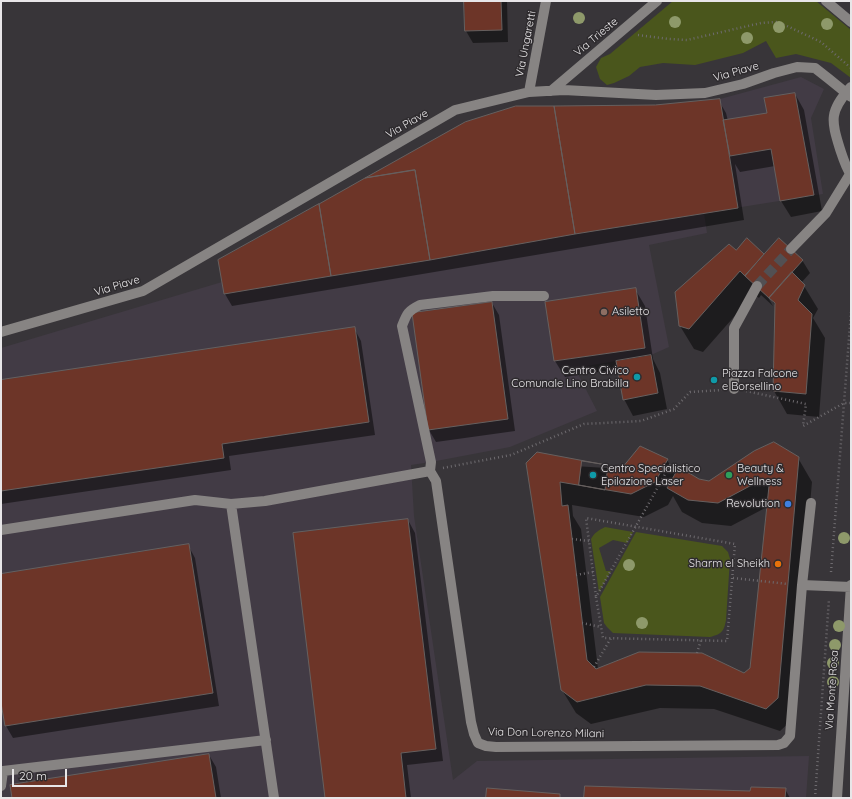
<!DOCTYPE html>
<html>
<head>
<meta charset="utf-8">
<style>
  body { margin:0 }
  #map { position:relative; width:852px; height:799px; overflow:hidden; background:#383539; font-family:Quicksand,sans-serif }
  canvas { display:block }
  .frame { position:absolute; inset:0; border:2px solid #e8e6e8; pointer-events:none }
  .scale { position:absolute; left:12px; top:769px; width:55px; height:18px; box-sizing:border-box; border:2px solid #e8e6e8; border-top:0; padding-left:5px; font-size:12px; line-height:14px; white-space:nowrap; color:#e8e6e8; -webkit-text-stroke:3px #2e2b2e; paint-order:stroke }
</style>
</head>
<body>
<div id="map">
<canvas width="852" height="799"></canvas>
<div class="frame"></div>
<div class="scale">20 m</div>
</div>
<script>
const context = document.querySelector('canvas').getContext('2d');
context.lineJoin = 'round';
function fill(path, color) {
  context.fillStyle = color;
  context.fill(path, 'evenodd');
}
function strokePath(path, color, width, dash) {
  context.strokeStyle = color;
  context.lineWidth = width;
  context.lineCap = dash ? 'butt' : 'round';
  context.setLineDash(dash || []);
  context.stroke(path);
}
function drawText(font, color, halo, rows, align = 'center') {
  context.font = font + ' Quicksand,sans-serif';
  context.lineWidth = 3;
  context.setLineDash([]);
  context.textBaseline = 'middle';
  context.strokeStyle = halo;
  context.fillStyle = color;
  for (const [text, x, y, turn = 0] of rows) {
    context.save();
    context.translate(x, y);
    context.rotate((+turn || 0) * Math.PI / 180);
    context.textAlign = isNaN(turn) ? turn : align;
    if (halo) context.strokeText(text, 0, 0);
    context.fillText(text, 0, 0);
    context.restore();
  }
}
fill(new Path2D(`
  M801,77L824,89L811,118L823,194L704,213L707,233L649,245L669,347L651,355L575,368L597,411L510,447L431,462L411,465L414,516L453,780L477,761L809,756L806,798H1V348L222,282L218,260L319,204L655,105L720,99Z`), '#423b45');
fill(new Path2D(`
  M673,1H816L851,30V78L831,63L796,54L776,58L766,41L743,53L695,65L663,63L640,67L629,76L614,83L607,85L600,79L596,67L601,58L610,54Z
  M605,527L633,532L627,543L613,540L599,548L606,571H611L599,592L591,539C594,533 599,530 605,527Z
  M636,532L722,546L728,552L730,559L726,620C724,631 722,634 710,637L613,633L607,627L604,623L600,597Z`), '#4a561c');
fill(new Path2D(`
  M465,1H507L508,42L473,43L466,31Z
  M795,94L804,110L822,211L791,217L781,201L775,166L740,172L735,164L744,220L232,306L225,294L656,106L719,101L726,113L728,121L768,114Z
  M747,240L764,255L802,260L810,273L801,283L804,286L818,309L813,318L825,338L819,417L787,414L774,391L776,307L768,293L766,294L773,306L761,295L759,298L754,294L703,352L694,349L680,326L736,251Z
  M635,289L645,306L653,359L660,373L667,409L633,416L624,399L619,369L565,377L555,361Z
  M492,303L499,315L515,431L436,442L429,430Z
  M354,328L361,341L375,435L229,456L231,470L1,504V381Z
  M798,458L812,482L791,721L780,731L714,709L660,708L591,724L576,713L562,690L527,463L622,469L667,460L676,475L709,482ZM673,496L682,512L702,523L731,526L767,507L751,669L744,675L598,669L581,529L573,516L572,505L644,517L668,505Z
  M408,520L415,533L443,761L407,765L411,798H326Z
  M188,545L195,558L219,706L13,738L6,726L1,697V575Z
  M209,755L216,767L221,798H13Z
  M785,789L790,798H585L751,792Z`), '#0007');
const building = new Path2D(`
  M464,1H501L502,30L465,31Z
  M795,93L814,195L780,201L771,149L730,156L723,120L767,113L764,98Z
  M720,99L738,208L575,234L554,106L655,105Z
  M516,106H554L575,234L430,260L415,170L365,178L465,122Z
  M415,170L430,260L331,276L319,204L365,178Z
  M319,204L331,276L224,294L218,260Z
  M747,238L764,254L745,276L740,271L689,329L679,326L675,292L729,244L736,250Z
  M779,238L803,260L769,298L745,276Z
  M792,272L805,285L798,300L812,314L806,394L773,391L775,303L769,298Z
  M636,288L645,348L554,361L545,302Z
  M492,302L508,419L428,430L412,313Z
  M355,327L369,422L222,444L224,458L1,491V380Z
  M651,355L658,393L623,400L616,361Z
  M774,442L799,457L778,698L766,709L700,686L646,685L577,702L561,690L526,463L537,452L622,468L640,446L668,459L655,482L631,494L560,482L562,506L568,505L587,660L596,669L639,652L702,653L744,673L750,668L769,486L763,479L718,503L688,500L667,488L679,467L699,479L709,481L754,451Z
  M582,461L608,465L605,490L579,485Z
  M408,519L436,749L401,753L406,798H325L293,533Z
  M189,544L213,693L5,726L1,703V574Z
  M209,754L216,798H12L10,785Z
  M585,786L750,791L751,787L786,788L785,798H584Z
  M487,788L560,794V798H486Z`);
fill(building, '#6d3528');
strokePath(building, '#66605f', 1);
strokePath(new Path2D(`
  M757,286L791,249`), '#525053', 10, [10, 5]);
strokePath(new Path2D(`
  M638,35L669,39L687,40L761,23L776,22L787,26L821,42L851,68
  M746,391L806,404L803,426L844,403H851
  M443,468L511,455L584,424L641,421L674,409L690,392L722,390
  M572,539L589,541
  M831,572L851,312
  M576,575L593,572
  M733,578L788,584
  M596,596L586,518L735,544L727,641L603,638L596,597L672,462
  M582,623L601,627
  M697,653L701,640
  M594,667L611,638
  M815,798L829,599`), '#6e6b6f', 2.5, [1, 3]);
strokePath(new Path2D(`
  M826,1L851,22
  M851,87C829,111 831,120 840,149C843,158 846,168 851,175
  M551,91L657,1
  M529,92L546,1
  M791,249L826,213L850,174
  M1,332L143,291L455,110L529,92L564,90L656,95L705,93L743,84L774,73L797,67L815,68L829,79L851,97
  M734,389V328L757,286
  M430,471L431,462L402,326C407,313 408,311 420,305L493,296H544
  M231,504L274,798
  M1,530L195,500L231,504L265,501L430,471L436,481L471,722L474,734L478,743L486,746L496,747L778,745L784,743L790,736L802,585L811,503
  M802,585L851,587
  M1,786L3,771L266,740
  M837,798L851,585`), '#878483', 10);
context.fillStyle = '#8e996a';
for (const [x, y] of [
  [579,18],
  [675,22],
  [827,24],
  [779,27],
  [747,38],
  [844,538],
  [629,565],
  [642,623],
  [839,626],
  [835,645],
  [833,663],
  [833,682]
]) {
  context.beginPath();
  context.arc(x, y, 6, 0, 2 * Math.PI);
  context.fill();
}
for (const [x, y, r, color] of [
  [604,312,4,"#8d6e63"],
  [637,377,4,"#0f9aa8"],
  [714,380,4,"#0f9aa8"],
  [593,475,4,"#0f9aa8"],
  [729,475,4,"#2e9e5b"],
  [788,504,4,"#3f7fe0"],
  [778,564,4,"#e8710a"]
]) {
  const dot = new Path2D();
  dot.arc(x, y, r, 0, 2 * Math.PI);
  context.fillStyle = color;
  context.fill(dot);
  strokePath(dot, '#2e2b2e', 1.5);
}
drawText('11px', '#e8e6e8', '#2e2b2e', [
  ["Via Trieste",596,37,-40],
  ["Via Ungaretti",526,44,-79],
  ["Via Piave",736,72,-16],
  ["Via Piave",407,124,-30],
  ["Via Piave",117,286,-17],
  ["Via Monte Rosa",832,690,-86],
  ["Via Don Lorenzo Milani",546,733,1]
]);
drawText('11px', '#e8e6e8', '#2e2b2e', [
  ["Asiletto",612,312],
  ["Centro Civico",629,371,"right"],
  ["Comunale Lino Brabilla",629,384,"right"],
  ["Piazza Falcone",722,374],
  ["e Borsellino",722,387],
  ["Centro Specialistico",601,469],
  ["Epilazione Laser",601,482],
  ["Beauty &",737,469],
  ["Wellness",737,482],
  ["Revolution",780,504,"right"],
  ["Sharm el Sheikh",770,564,"right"]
], 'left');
</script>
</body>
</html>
